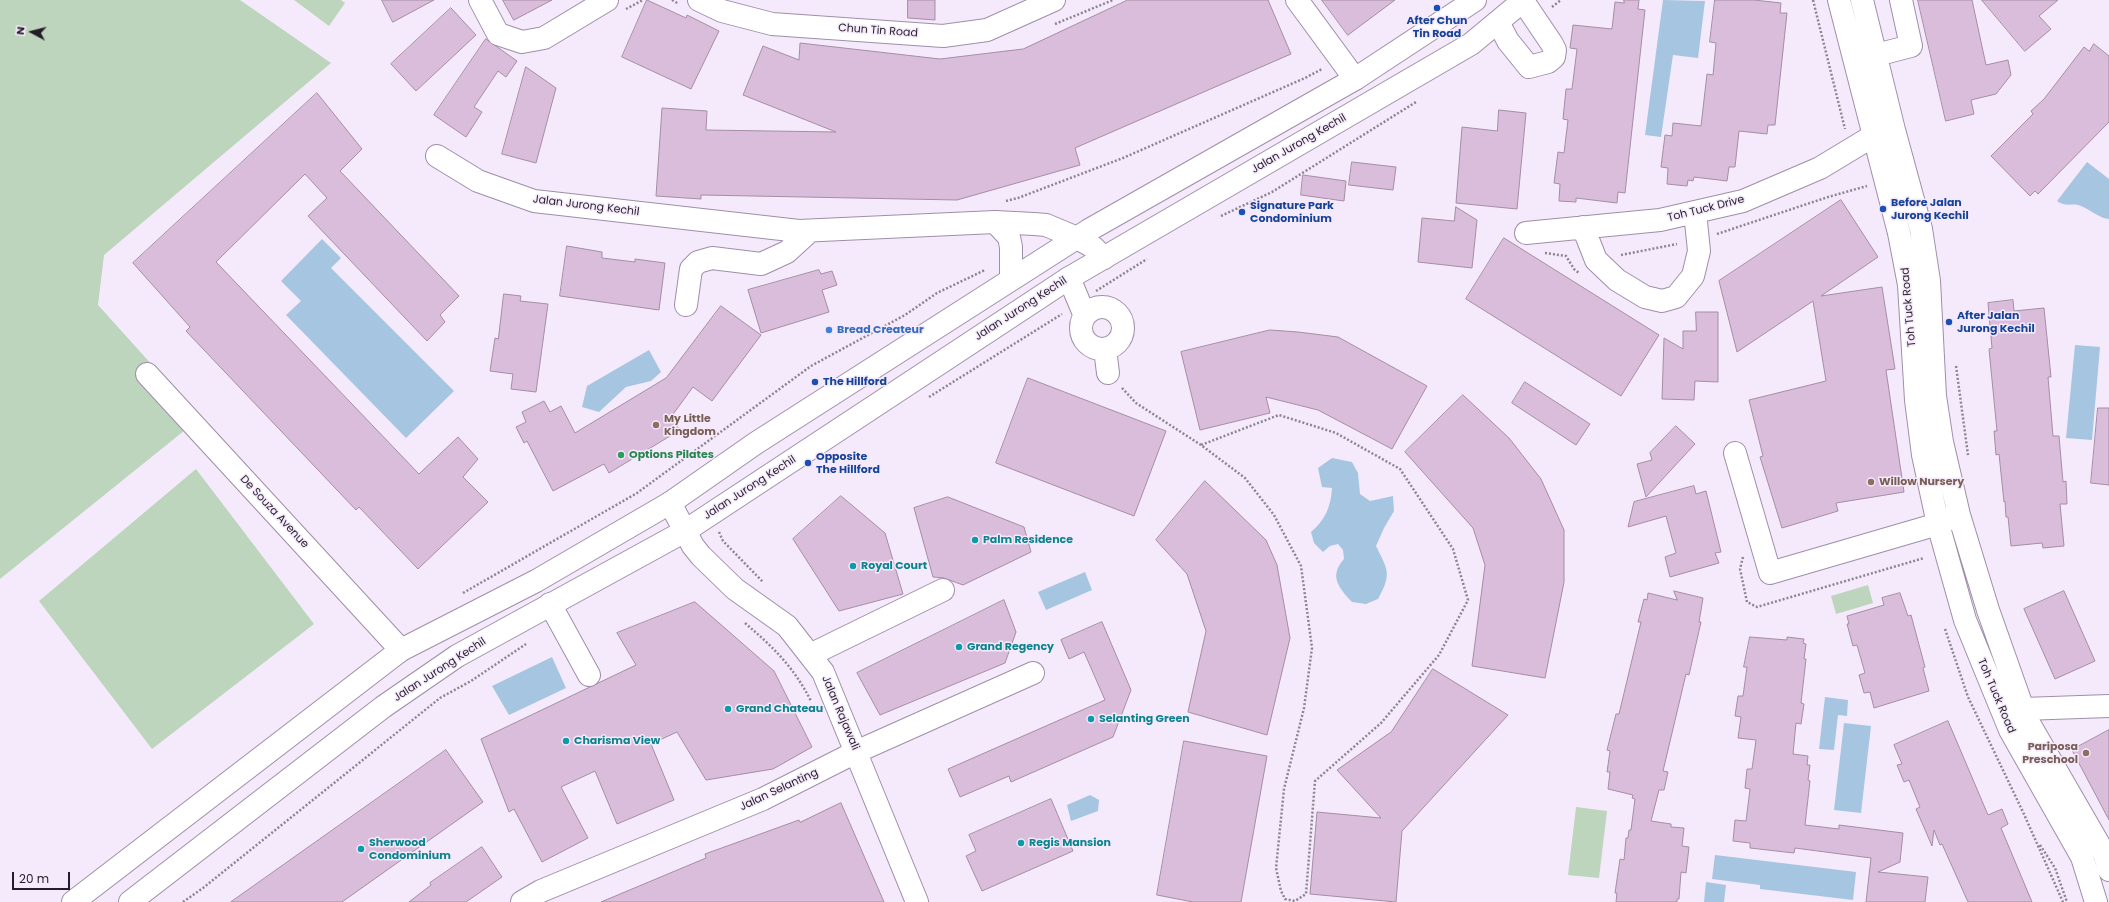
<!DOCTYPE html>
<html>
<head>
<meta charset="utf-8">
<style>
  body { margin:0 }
  #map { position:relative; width:2109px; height:902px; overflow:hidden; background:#f5eafb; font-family:Poppins,sans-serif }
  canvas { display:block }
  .north { position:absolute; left:12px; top:12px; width:40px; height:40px; -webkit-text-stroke:3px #f5eafb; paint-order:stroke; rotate:277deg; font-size:11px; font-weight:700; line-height:16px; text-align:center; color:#241e28 }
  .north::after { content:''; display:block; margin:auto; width:14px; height:18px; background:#241e28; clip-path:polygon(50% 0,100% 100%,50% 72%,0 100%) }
  .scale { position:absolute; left:12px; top:872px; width:58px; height:18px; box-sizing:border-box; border:2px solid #241e28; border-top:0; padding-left:5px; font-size:12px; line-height:14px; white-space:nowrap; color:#241e28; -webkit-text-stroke:3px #f5eafb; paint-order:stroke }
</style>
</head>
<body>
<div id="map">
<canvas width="2109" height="902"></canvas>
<div class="north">N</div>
<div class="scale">20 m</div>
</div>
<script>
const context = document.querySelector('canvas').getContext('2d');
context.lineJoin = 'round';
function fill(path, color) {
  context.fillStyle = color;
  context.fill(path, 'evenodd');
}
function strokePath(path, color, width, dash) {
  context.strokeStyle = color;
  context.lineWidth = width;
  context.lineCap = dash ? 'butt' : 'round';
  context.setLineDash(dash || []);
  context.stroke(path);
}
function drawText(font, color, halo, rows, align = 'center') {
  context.font = font + ' Poppins,sans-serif';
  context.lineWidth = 3;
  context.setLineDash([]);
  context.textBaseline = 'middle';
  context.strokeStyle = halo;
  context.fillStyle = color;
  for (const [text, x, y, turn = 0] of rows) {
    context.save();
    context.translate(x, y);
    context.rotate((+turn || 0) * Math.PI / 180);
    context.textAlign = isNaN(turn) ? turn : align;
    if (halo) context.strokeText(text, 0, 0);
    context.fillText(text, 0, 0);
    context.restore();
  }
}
fill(new Path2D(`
  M0,0H240L331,63L104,255L98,305L200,418L0,579Z
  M294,0H341L345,3L329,26Z
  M196,469L314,624L152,749L39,601Z
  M1868,585L1873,603L1836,614L1831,596Z
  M1576,807L1607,811L1599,878L1568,875Z`), '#bdd5bd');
fill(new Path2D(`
  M1663,0L1705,1L1698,58L1673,55L1661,137L1645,135Z
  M2087,162L2109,179V219C2101,219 2089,209 2081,206C2072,202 2067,208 2057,201Z
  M322,239L341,258L331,268L454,391L406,438L286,315L301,301L281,281Z
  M2075,345L2100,347L2092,440L2066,438Z
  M649,350L661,372L651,381L626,387L599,412L582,407L587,386Z
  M1332,458L1352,462L1358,473L1360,494L1370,501L1393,496L1394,511L1384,528L1376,546C1388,570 1392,574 1378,599L1366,604L1352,602C1338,587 1329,576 1344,559L1343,550L1338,544L1330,546L1323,552L1314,543L1311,532C1325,520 1331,507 1332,488L1322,487L1318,468Z
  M1085,572L1092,590L1046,610L1038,592Z
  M552,657L566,688L509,715L492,686Z
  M1825,697L1848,700L1847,716L1838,715L1834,750L1819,749Z
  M1844,723L1871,726L1861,813L1834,810Z
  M1090,795L1099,800L1098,811L1071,821L1067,805Z
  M1715,855L1856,872L1853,900L1760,889V885L1712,879Z
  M1706,882L1726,885L1724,902H1704Z`), '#a6c5e1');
const building = new Path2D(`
  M382,0H434L393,22Z
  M503,0H552L514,20Z
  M647,0L686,18L687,15L719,31L691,89L622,57Z
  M908,0H935V20L908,18Z
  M1128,0H1268L1291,54L1075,148L1080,165L957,200L701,195V199L656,196L662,108L707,111L706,130L836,132L743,95L763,46L799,60L800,43L940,59L1023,49Z
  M1322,0H1395L1348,35Z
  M1624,0H1639L1638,9L1645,10L1625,193L1618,192L1617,203L1576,198V202L1559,201L1560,184L1554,183L1558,152L1564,153L1568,120L1563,119L1566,89H1572L1577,49L1570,48L1573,25L1612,29L1615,2L1624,3Z
  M1715,0H1754L1781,3L1780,13H1787L1775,125H1768L1767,134L1739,131L1735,167H1729L1727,181L1694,177L1693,181L1688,180L1687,186L1667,184L1668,168L1661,167L1665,135L1672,136L1673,123L1701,126L1707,74L1713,75L1716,43L1710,42Z
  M1918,0H1972L1986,65L2008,60L2011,75L1996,94L1971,100L1974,114L1946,121Z
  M1982,0H2058L2039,16L2051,29L2025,51Z
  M451,8L476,35L416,91L391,64Z
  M486,39L517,61L506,77L498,71L474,107L482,112L466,137L434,115Z
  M2094,44L2109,56V122L2038,194L2035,191L2030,196L1991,156L2033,114L2031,111L2044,99L2084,47L2089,51Z
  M526,67L556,88L536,163L502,154Z
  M317,93L362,149L340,171L459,296L440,315L445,322L427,341L308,216L327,198L305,174L216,262L419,474L458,437L478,459L463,477L488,502L418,569L359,507L356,510L186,331L190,327L133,263Z
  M1499,110L1526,113L1517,209L1456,203L1462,127L1497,131Z
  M1352,162L1396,167L1393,190L1349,185Z
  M1303,175L1346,181L1344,201L1301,195Z
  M1841,200L1878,257L1821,296L1882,287L1895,369L1886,370L1904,492L1836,503L1838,511L1782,528L1760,457L1763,456L1749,400L1826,381L1813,301L1737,352L1719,281Z
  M1456,207L1477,220L1472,268L1418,262L1422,218L1454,221Z
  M1504,238L1659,335L1621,396L1466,299Z
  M567,246L602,252V258L635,262V259L665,263L659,310L560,296Z
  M819,270L821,274L832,271L837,285L822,290L829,312L761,333L748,290Z
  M504,294L521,296L520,301L548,304L536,392L511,389L513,374L490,371L495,338L498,339Z
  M2013,300L2014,311L2044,308L2051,377H2048L2053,436H2059L2063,482L2066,481L2067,504H2060L2064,546L2043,548L2042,543L2011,546L2008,517H2006L2005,501L2004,502L1999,454L1996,455L1994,431H1997L1989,349L1992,348L1988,303Z
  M721,306L761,335L712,401L693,387L671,417L680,430L609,473L604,464L553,491L527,441L524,443L516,427L526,422L522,412L544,401L550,412L561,406L575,433L666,378Z
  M1696,312H1718V382L1695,381L1694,400L1662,399L1664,338L1683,349V331H1696Z
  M1270,330L1298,332L1338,337L1427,386L1392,449L1318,410L1266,397L1270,413L1200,430L1181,352Z
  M1028,378L1166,431L1134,516L996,463Z
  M1525,382L1590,424L1576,445L1512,403Z
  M1463,395L1509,438L1541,479L1564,530V582L1545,678L1472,666L1485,565L1473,528L1405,452Z
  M2098,408H2109V485L2091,483Z
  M1676,426L1695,444L1646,497L1637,464L1652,460L1650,453Z
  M1205,481L1266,540L1277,565L1290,638L1267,735L1188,712L1206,631L1187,574L1156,540Z
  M1694,486L1696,494L1706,491L1721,552L1715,553L1719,563L1670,577L1665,557L1676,553L1666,516L1628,527L1634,502Z
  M841,496L885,533L903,594L839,611L793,539Z
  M948,497L1024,527L1031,552L963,585L944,578L933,577L914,508Z
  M1674,591L1703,598L1699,622H1701L1689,675L1686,674L1663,771L1668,772L1664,790H1659L1651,821L1671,824V827L1684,828L1682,846L1689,847L1686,873L1681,872L1679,899H1677V902H1616L1617,893H1615L1620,859L1624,860L1626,838H1628L1629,830H1631L1635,799L1632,798L1633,795L1608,789L1610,772H1607L1610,751L1607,750L1616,714H1619L1641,622H1638L1644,599L1647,600L1648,593L1677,600Z
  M2064,591L2095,661L2055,679L2024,609Z
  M1900,593L1908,616L1911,615L1925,667L1923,668L1929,691L1874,708L1870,692L1864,693L1859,675L1865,673L1857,645L1853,646L1847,624H1849L1847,616L1884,605L1882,598Z
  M1004,600L1016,632L1005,663L880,715L857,673Z
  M695,602L774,671L812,747L773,769L706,780L677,732L651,744L674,800L617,824L595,771L561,787L588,838L542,862L514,809L509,812L481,739L636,665L617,633Z
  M1102,622L1131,690L1113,737L1011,782L1009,776L960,797L948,769L1105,700L1084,652L1069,659L1061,640Z
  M1750,637L1787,640V637L1804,639L1803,643L1806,644L1804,659H1806L1801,703L1804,704L1801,724L1796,723L1793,754L1808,756L1807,765H1810L1808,780L1810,781L1805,825L1839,829V825L1903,833L1900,862L1878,872L1928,877L1925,902H1866L1871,858L1795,848L1794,853L1750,848V843L1733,841L1735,820L1746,821L1750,789L1745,788L1747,769H1752L1756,740L1738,738L1741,717L1735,716L1738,696H1743L1747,667H1744Z
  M1433,669L1508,715L1402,831L1396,902L1310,894L1317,812L1381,818L1337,770L1391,732Z
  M1948,721L1988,815L2002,809L2008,824L2001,828L2032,902H1968L1942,844L1940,845L1934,830L1932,846L1916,809L1920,807L1909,780L1904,782L1897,765L1902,764L1894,745Z
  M2109,730V820L2072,750Z
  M1184,741L1267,756L1241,902H1193L1157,895Z
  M446,750L483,802L342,902H231Z
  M1051,799L1073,851L982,891L966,856L976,851L969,835Z
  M841,803L884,902H601L706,858L705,854L799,820L800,822Z
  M482,847L502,877L466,902H409L431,885L430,883Z`);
fill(building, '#dabddb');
strokePath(building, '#a48da5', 1);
const minor = new Path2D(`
  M480,0L498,34L522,42L544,38L607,0
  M699,0L722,11L772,24L943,36L987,30L1054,0
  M1297,0L1355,79
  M1839,0L1899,233L1909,285L1916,400L1923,455L1938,524L1965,620L2010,730L2082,857L2096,902
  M1862,0L1894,130L1921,229L1929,281L1935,396L1942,442L1959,515L1988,610L2023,709L2030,725L2104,853L2109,870
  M1498,22L1508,41L1529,67L1548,62L1554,57L1555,50L1552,44L1523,1
  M1876,55L1911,46L1901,0
  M437,156L478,181L534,201L799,231L995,222L1034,224L1046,225L1077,238L1093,247L1104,258
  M1583,227L1596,260L1617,280L1645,297L1662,301L1676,297L1693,276L1699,251L1695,212
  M1526,233L1660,220L1743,201L1820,168L1873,136L1887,132
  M1069,278L1085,316
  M686,305L691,269L698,262L712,258L761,264L787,252L810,231
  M1081 328a21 21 0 1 1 42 0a21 21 0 1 1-42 0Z
  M1105,349L1108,373
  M147,374L401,650
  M1735,453L1770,573L1938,524L1951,518
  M670,503L693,546L701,556L735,589L787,626L823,672L917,902
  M550,604L589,675
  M810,655L943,590
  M2009,712L2023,709L2109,706
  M522,902L541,891L763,799L856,752L1033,673`);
const major = new Path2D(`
  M995,222L1009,237L1011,247V279
  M73,902L401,650L536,581L670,503L756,443L1089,230L1355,79L1475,0
  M130,902L383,707L457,656L685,531L1069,278L1471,44L1524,0`);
strokePath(minor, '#a08ea9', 24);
strokePath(major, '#a08ea9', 24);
strokePath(new Path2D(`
  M672,0L679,4
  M1813,0L1845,129
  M1552,7L1561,0
  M626,9L643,0
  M1055,24L1113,0
  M1006,201L1018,198L1123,158L1305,78L1322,69
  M1221,216L1272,192L1416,102
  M1717,234L1828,197L1867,186
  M1545,253L1566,256L1574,269L1579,273
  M1621,255L1677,244
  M1096,291L1147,259
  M1956,366L1968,455
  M1122,388L1136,403L1201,445L1245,478L1274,515L1301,566L1312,648L1304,708L1284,789L1276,868L1281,891L1285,899L1295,901L1306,894L1315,781L1381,723L1439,655L1468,600L1453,549L1400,469L1336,433L1279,415L1201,445
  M929,397L1062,314
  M719,532L723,541L763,582
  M1743,557L1740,569L1747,602L1757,607L1924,558
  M463,593L637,493L811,366L905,315L937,293L985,270
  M745,623C774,648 793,666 811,701
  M1945,629L1968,697L2023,812L2063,902
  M2040,845L2055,868L2067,902
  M183,902L203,888L440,698L471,681L526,644`), '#8d8492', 2.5, [2, 2]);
strokePath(minor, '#fff', 22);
strokePath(major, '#fff', 22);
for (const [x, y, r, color] of [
  [1437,8,4,"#1a4fb4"],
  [1883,209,4,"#1a4fb4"],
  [1242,212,4,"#1a4fb4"],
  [1949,322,4,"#1a4fb4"],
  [829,330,4,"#3f7fe0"],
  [815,382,4,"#1a4fb4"],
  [656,425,4,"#8d6e63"],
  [621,455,4,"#2e9e5b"],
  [808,463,4,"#1a4fb4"],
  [1871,482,4,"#8d6e63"],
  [975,540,4,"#0f9aa8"],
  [853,566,4,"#0f9aa8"],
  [959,647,4,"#0f9aa8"],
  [728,709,4,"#0f9aa8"],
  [1091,719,4,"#0f9aa8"],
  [566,741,4,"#0f9aa8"],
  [2086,753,4,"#8d6e63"],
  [1021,843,4,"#0f9aa8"],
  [361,849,4,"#0f9aa8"]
]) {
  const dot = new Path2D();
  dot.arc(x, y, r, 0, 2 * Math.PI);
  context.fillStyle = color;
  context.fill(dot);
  strokePath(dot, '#f5eafb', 1.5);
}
drawText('bold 11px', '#164399', '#f5eafb', [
  ["After Chun",1437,21,"center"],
  ["Tin Road",1437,34,"center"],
  ["Before Jalan",1891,203],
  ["Jurong Kechil",1891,216],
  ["Signature Park",1250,206],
  ["Condominium",1250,219],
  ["After Jalan",1957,316],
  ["Jurong Kechil",1957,329],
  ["The Hillford",823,382],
  ["Opposite",816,457],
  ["The Hillford",816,470]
], 'left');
drawText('11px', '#241e28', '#f5eafb', [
  ["Chun Tin Road",878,31,4],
  ["Jalan Jurong Kechil",1299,144,-30],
  ["Jalan Jurong Kechil",586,206,7],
  ["Toh Tuck Drive",1706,209,-14],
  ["Toh Tuck Road",1909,307,-95],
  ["Jalan Jurong Kechil",1021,309,-33],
  ["Jalan Jurong Kechil",750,488,-33],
  ["De Souza Avenue",274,512,47],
  ["Jalan Jurong Kechil",440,670,-33],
  ["Toh Tuck Road",1996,696,67],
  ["Jalan Rajawali",840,713,67],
  ["Jalan Selanting",779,790,-25]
]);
drawText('bold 11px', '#366cbe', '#f5eafb', [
  ["Bread Createur",837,330]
], 'left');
drawText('bold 11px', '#785e54', '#f5eafb', [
  ["My Little",664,419],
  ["Kingdom",664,432],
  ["Willow Nursery",1879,482],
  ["Pariposa",2078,747,"right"],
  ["Preschool",2078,760,"right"]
], 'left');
drawText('bold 11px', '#27864d', '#f5eafb', [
  ["Options Pilates",629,455]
], 'left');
drawText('bold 11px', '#0d838f', '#f5eafb', [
  ["Palm Residence",983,540],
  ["Royal Court",861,566],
  ["Grand Regency",967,647],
  ["Grand Chateau",736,709],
  ["Selanting Green",1099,719],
  ["Charisma View",574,741],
  ["Sherwood",369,843],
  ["Condominium",369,856],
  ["Regis Mansion",1029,843]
], 'left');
</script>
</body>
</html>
